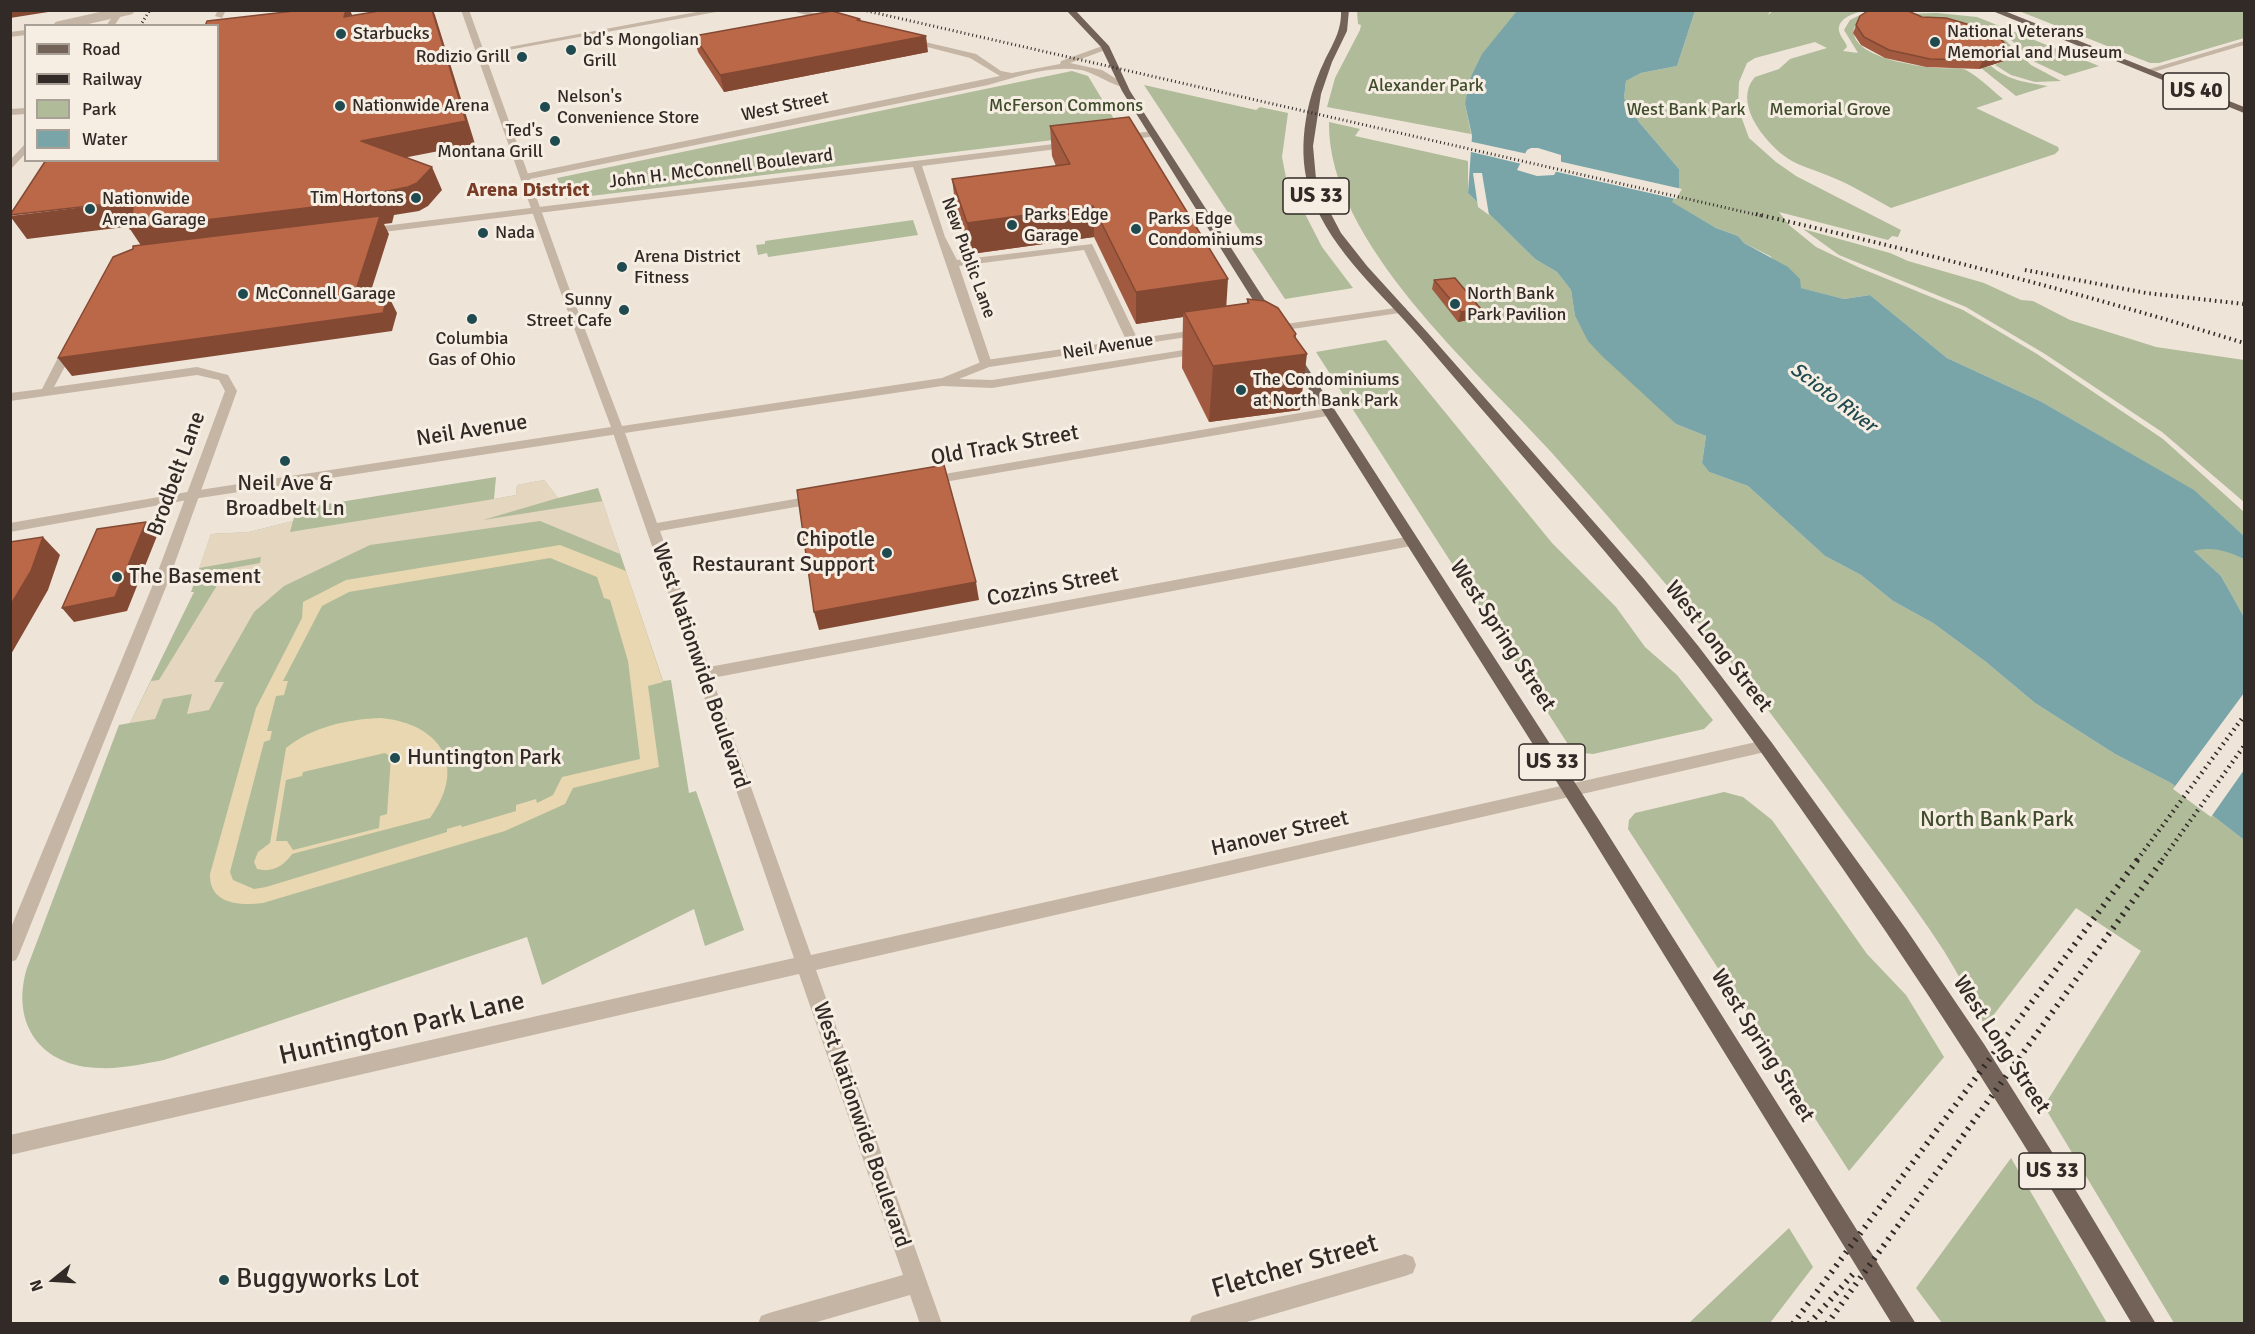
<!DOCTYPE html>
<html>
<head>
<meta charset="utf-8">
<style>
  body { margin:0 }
  #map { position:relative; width:2255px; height:1334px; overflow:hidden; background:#eee4d8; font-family:Signika,sans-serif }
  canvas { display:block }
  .frame { position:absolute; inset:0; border:12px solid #312a26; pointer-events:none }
  .legend { position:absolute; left:24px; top:24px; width:195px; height:138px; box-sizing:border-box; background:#f7eee3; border:2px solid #a8a097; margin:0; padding:8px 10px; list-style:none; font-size:18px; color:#312a26 }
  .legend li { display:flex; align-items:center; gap:12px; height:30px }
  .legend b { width:30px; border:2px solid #a8a097 }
  .north { position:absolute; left:24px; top:1250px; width:60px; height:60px; -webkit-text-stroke:4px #f7eee3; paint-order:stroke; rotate:252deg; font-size:16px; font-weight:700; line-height:24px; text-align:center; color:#312a26 }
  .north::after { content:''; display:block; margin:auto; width:21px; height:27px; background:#312a26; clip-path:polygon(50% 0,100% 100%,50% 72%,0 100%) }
</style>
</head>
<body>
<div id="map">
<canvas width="2255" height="1334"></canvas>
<div class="frame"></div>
<ul class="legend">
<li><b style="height:8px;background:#726258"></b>Road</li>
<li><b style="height:8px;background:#312a26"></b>Railway</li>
<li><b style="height:16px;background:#afbb99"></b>Park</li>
<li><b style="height:16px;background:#79a5a9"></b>Water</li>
</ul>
<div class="north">N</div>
</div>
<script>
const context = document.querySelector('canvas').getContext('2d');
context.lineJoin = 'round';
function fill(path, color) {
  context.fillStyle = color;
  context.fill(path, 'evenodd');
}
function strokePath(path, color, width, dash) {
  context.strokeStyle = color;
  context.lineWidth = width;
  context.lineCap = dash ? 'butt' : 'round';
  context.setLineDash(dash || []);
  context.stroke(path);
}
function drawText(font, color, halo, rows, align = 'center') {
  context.font = font + ' Signika,sans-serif';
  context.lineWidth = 6;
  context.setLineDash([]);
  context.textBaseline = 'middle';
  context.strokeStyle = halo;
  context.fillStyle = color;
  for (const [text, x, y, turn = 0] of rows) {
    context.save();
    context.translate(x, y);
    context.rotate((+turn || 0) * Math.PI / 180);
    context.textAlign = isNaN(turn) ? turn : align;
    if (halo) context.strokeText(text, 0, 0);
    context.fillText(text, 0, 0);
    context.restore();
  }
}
fill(new Path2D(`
  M1357,11H1518L1465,104L1471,134L1327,107L1335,78L1360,30L1361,25L1358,24Z
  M1695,11H1770L1768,15L1773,11H1864C1854,13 1834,19 1840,34C1842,39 1846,42 1847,47L1843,51L1858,53L1844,30L1850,20L1862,14L1869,16L1854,28C1848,57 1919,67 1939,68C1947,69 1959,67 1966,70C1979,77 1992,90 2003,99L1976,108L2058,147L2059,150L2055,154L1891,208C1871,197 1850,184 1829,176C1815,170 1795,165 1783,155C1763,139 1733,102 1755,77L1779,69L1790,59L1827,48L1815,42L1755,58L1747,63L1739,82L1738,108L1749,138L1776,162L1796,176L1901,230L1898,237L1892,236L1888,240L1779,212L1789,225L1816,247L1860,268L1963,310L2037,354L2163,439L2244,512V536L2193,490L2040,401L1947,358L1870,295L1844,299L1800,288L1770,256L1744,243L1738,236L1716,228L1671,202L1679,169L1639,122L1624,98L1626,81L1641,73L1677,66Z
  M2019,11H2244V38L2159,63H2150Z
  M1937,13L1977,17L2099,66L2065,76L2035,62L2010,39L1997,32L1967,23L1906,14Z
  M1993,34L2005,40L2031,65L2061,81L2035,82L2011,75L1995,65L2004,60Z
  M1991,66C2007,80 2028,83 2048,86L2016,96L1981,68Z
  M1072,71L1088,76L1117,124L1111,133L566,199L557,178Z
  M1144,85L1256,110L1260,107L1288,113L1282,157L1288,188L1302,208L1322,247L1353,288L1285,299Z
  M1329,122L1360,129L1355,136L1468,161V193L1535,259L1557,272L1571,290L1575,316L1581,327L1676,424L1706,436L1702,463L1709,472L1748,486L1825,556L1861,575L1893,601L1933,623L1986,662L2035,703L2115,754L2171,783L2244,840V1323H2174L2044,1106L2141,951L2076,908L1985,1026C1972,1001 1959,975 1944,951C1907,894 1865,841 1825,786C1792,742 1760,698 1725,655C1669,587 1611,519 1552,453C1477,370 1327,242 1329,122Z
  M913,220L918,235L768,257L767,253L758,255L756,245L765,244V241Z
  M1803,229L1890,253L1908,261L1984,283L2021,300L2033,301L2070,320L2156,347L2244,360V502L2162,432L2045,354L1966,307L1839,255Z
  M1386,340L1552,543L1616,607L1645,647L1677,675L1713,720L1704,729L1593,754L1573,752L1316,352Z
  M496,477L494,499L516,495L517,485L544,480L558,498L598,488L663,681L671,680L689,793L696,791L744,930L705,946L694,909L542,985L527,937L164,1060C142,1064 121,1069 100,1068C41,1067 10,1024 27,968L119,725L130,723L194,592H191L211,534L249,532L293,521L296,509Z
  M2206,548L2225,550L2244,559V617L2221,576L2193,550Z
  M1724,792L1743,797L1772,820L1867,954L1906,995L1944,1057L1849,1171L1628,829L1629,820L1635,813Z
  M2011,1158L2107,1323H1942L1916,1288Z
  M1789,1228L1813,1267L1770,1323H1689Z`), '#afbb99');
fill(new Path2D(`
  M560,545L626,571L663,682L648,686L659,767L573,788L565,804L505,831L263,903C239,906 209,904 210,874L256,708L302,618L303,602L346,580ZM550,558L597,577L604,598L610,600L628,661L640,759L562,777L553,795L537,803L536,799L516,805V811L462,827L461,825L447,829V832L266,887L254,889L233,880L230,872L264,742L270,740L272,731H267L276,696L284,695L288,681H283L322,606L349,592Z
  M381,718C441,724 468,766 430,818L292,854C284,866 272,873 257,869L254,862L258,852L270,843L286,748C312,727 348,719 381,718ZM385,753L391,757L387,814L380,816L379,828L293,850L287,841H276L286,780L302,776L303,772Z`), '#e8d7b0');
fill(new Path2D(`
  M544,480L558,498L483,520L603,501L620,554L540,521L370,545L284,586L254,612L214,682H224L209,710L187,714L192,694L163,699L155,719L130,723L151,681L159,680L227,569L260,563L261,557L199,568L211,534L249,532L293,521L290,532L494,499L516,495L517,485Z`), '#e5d6c0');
fill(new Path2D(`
  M1517,11H1695L1677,66L1641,73L1626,81L1624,98L1639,122L1679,169V187L1672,202L1716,228L1738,236L1744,243L1788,267L1800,279L1801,288L1844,299L1870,295L1947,358L2040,401L2194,490L2244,536V559C2227,551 2213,546 2194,551L2221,576L2244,617V840L2171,783L2115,754L2035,703L1986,662L1933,623L1893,601L1861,575L1825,556L1748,486L1709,472L1702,463L1706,436L1676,424L1602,356L1588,341L1575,316L1571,290L1557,272L1535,259L1468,193L1472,136L1465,104L1470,79L1482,54ZM1531,148H1538L1561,155V163L1554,175L1537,176L1517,170L1527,150Z`), '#79a5a9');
fill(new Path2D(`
  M1468,141L1528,154L1522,164L1467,151Z
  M1558,161L1682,189L1676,199L1553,171Z
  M1473,173H1482L1489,215L1478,207Z
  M2244,693V770L2211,817L2173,789Z`), '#eee4d8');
fill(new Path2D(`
  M117,10H125L114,26H106Z
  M218,10H226L222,18L215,16Z
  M707,10H727L481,55L477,53Z
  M789,10H804L835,20L831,22Z
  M904,37L976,54L1001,71L1012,73L1060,64L1061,61L1105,45L1109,47L1108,49L1070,63L1102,70L1128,86C1120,91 1094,72 1081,70C1050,65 1018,77 988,85L525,180L520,177L525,174L1000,76L970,58L904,41Z
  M26,108V114L10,115V109Z
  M1153,131L1158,134L1156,136L1121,141L1116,138L1121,135Z
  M1070,142L1073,143V147L922,166L945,237L957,260L1092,244L1139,342L1133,345L1127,342L1084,250L959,266L992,364L986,368L980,364L913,167L367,234L362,231L367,228Z
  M26,143V153L10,170V160Z
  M71,341L77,344L54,387L197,367L228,375L237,391L168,582L19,954L16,960L10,962V930L154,582L225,391L219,380L197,375L10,401V393L42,389L65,344Z
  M1329,408L1333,409V415L927,485L921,481L927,477Z
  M618,426L624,430L657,523L818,495L825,499L818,503L660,531L709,667L1411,536L1418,541L1411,546L712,678L811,955L1765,740L1771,742L1773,746L1771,750L1765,752L816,970L942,1324H920L910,1295L810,1324H758L761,1316L769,1313L903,1275L799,974L10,1155V1135L794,958L612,430Z
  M1405,1254L1413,1257L1416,1265L1413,1273L1405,1276L1240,1324H1189L1192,1316L1200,1313Z`), '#c5b5a5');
fill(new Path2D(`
  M461,10H469L568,285L622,426L942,378L986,360L1203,329L1209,332L1207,334L989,367L959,379L992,380L1203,347L1209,350L1203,353L992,388L942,386L651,429L193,499L10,532V523L193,491L611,427L558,285Z
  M26,30V35L10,37V32Z
  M2244,41V45L2150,73L2143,71Z
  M1402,307L1406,308V312L1272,332L1266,329L1272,326Z`), '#c5b5a5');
fill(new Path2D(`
  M1066,10H1075L1109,46L1130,91L1275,316L1273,318L1269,319L1263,316L1122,91L1101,47Z
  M1341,10H1349L1347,31L1332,62L1321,94L1313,146L1316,179L1321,195L1341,233L1367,266L1427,332L1644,579L1699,647L1772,743L1906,929L1984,1044L2069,1179L2156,1324H2132C2028,1146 1918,974 1799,806C1756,745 1713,684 1666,626C1588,528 1503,435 1422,340C1383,294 1332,253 1311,195C1296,153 1305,102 1324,62C1332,45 1342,31 1341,10Z
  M1990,10H2002L2244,107V113Z
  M1294,353L1300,356L1599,820L1916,1324H1892L1587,830L1288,356Z`), '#726258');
strokePath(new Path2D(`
  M863,10L1762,216
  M140,26L150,10`), '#312a26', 3, [1, 3]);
strokePath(new Path2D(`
  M1756,214C1920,252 2083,293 2244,343
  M2025,270L2146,293L2244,304`), '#312a26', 4, [1.5, 4]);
strokePath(new Path2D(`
  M2137,860L2244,716
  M2162,860L2244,746`), '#312a26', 4.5, [1.5, 4.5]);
strokePath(new Path2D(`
  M1793,1324L2138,859
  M1809,1324L1853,1274
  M1827,1324L2163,859`), '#312a26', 6, [2, 6]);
strokePath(new Path2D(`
  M58,26L130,10`), '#c5b5a5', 9);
fill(new Path2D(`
  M1860,16L1922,17L2007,60L1979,69L1926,67L1885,58L1861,45L1853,33Z
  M860,19V21L928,52L724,92L698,52L694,36Z
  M1050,126L1226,306L1247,303V299L1296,338L1300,410L1209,422L1182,368L1183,317L1136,324L1094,237L971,254L956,210L952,179L1056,166L1052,156Z
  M1434,280L1478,318L1458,322L1432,289Z`), '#a1593f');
fill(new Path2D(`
  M10,10H61L10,18Z
  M346,10H350L357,27L344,17Z
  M432,10H433L435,15L475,144L372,164L361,141Z
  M926,36L928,52L724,92L720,75Z
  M2012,52L2007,60L1979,69L1983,60Z
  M432,167L442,190L428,206L419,211L394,215L392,223L384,224L389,234L363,316L388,295L397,313L392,331L72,376L58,358L146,253L130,229L383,192Z
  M134,201L149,224L27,239L10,216Z
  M1093,206L1094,237L971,254L967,223Z
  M1228,279L1226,311L1184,312L1183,317L1136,324V292Z
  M1481,309L1478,318L1458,322L1461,312Z
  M1296,334L1294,356L1307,354L1300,410L1209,422L1213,366L1294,336Z
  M146,522L157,536L127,611L74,622L62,608Z
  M43,537L60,555L48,590L10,656V606Z
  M976,582L979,600L819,630L814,612Z`), '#834933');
const building = new Path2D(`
  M303,10H346L344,17L385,10H432L466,121L361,141L432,167L417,183L408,187L383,192L381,199L130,229L134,201L10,215L46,160H218V26H205L207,21Z
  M1869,10H1906L1922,17L1946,18L1981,28L1999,37L2012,52L1983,60L1930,59L1889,50L1864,37L1856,25L1860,16Z
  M832,11L860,19L857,20L926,36L720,75L694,36Z
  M1129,117L1228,279L1136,292L1093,206L967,223L952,179L1070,164L1050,126Z
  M380,216L353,299L388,295L383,313L58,358L113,257L133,249V246Z
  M1455,278L1481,309L1461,312L1434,280Z
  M1247,299L1265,301L1278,308L1296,334L1294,336L1307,354L1213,366L1184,312L1249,303Z
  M944,465L976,582L814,612L797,490Z
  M146,522L115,597L62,608L97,529Z
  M43,537L31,571L10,606V542Z`);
fill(building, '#bb6849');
strokePath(building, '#834933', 1.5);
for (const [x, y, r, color] of [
  [341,34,6,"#1f4a4f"],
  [1935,42,6,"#1f4a4f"],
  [571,50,6,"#1f4a4f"],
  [522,57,6,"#1f4a4f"],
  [340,106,6,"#1f4a4f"],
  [545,107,6,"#1f4a4f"],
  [555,141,6,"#1f4a4f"],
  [416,198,6,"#1f4a4f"],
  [90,209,6,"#1f4a4f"],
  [1012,225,6,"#1f4a4f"],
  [1136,229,6,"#1f4a4f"],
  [483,233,6,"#1f4a4f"],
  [622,267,6,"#1f4a4f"],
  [243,294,6,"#1f4a4f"],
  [1455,304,6,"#1f4a4f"],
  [624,310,6,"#1f4a4f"],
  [472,319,6,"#1f4a4f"],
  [1241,390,6,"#1f4a4f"],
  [285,461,6,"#1f4a4f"],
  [887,553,6,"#1f4a4f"],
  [117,577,6,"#1f4a4f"],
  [395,758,6,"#1f4a4f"],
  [224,1280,6,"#1f4a4f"]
]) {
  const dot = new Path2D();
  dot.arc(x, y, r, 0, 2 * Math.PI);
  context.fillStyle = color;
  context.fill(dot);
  strokePath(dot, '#f7eee3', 2);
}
drawText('18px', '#312a26', '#f7eee3', [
  ["National Veterans",1947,32],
  ["Memorial and Museum",1947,53],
  ["Starbucks",353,34],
  ["bd's Mongolian",583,40],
  ["Grill",583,61],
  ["Rodizio Grill",510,57,"right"],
  ["Nelson's",557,97],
  ["Convenience Store",557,118],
  ["Nationwide Arena",352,106],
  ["Ted's",543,131,"right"],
  ["Montana Grill",543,152,"right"],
  ["Tim Hortons",404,198,"right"],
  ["Nationwide",102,199],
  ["Arena Garage",102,220],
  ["Parks Edge",1024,215],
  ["Garage",1024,236],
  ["Parks Edge",1148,219],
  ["Condominiums",1148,240],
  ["Nada",495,233],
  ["Arena District",634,257],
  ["Fitness",634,278],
  ["McConnell Garage",255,294],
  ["North Bank",1467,294],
  ["Park Pavilion",1467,315],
  ["Sunny",612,300,"right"],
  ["Street Cafe",612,321,"right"],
  ["Columbia",472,339,"center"],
  ["Gas of Ohio",472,360,"center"],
  ["The Condominiums",1253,380],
  ["at North Bank Park",1253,401]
], 'left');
drawText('18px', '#404d2c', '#f7eee3', [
  ["Alexander Park",1426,86],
  ["McFerson Commons",1066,106],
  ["West Bank Park",1686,110],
  ["Memorial Grove",1830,110]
]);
drawText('18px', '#312a26', '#f7eee3', [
  ["West Street",785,107,-12],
  ["John H. McConnell Boulevard",721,169,-7],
  ["New Public Lane",968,258,70],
  ["Neil Avenue",1108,347,-9]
]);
drawText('bold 20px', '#793c26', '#f7eee3', [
  ["Arena District",528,191]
]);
drawText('italic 20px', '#1f4a4f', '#f7eee3', [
  ["Scioto River",1833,398,37]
]);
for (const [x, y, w] of [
  [2196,91,66],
  [1316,196,66],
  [1552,762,66],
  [2052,1171,66]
]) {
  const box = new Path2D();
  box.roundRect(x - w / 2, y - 18, w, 36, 4.5);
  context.fillStyle = '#f7eee3';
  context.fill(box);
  strokePath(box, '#312a26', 1.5);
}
drawText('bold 21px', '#312a26', null, [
  ["US 40",2196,91],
  ["US 33",1316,196],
  ["US 33",1552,762],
  ["US 33",2052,1171]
]);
drawText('22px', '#312a26', '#f7eee3', [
  ["Neil Avenue",472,431,-9],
  ["Old Track Street",1005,446,-10],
  ["Brodbelt Lane",177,474,-70],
  ["Cozzins Street",1053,587,-11],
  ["West Spring Street",1502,636,57],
  ["West Long Street",1718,647,52],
  ["West Nationwide Boulevard",700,666,71],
  ["Hanover Street",1280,834,-13],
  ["West Long Street",2001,1045,57],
  ["West Spring Street",1762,1046,58],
  ["West Nationwide Boulevard",861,1125,71]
]);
drawText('22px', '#312a26', '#f7eee3', [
  ["Neil Ave &",285,484,"center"],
  ["Broadbelt Ln",285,509,"center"],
  ["Chipotle",875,540,"right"],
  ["Restaurant Support",875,565,"right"],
  ["The Basement",129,577],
  ["Huntington Park",407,758]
], 'left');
drawText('22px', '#404d2c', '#f7eee3', [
  ["North Bank Park",1997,820]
]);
drawText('27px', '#312a26', '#f7eee3', [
  ["Huntington Park Lane",402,1029,-13],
  ["Fletcher Street",1295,1267,-16]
]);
drawText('27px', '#312a26', '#f7eee3', [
  ["Buggyworks Lot",236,1280]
], 'left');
</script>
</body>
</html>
